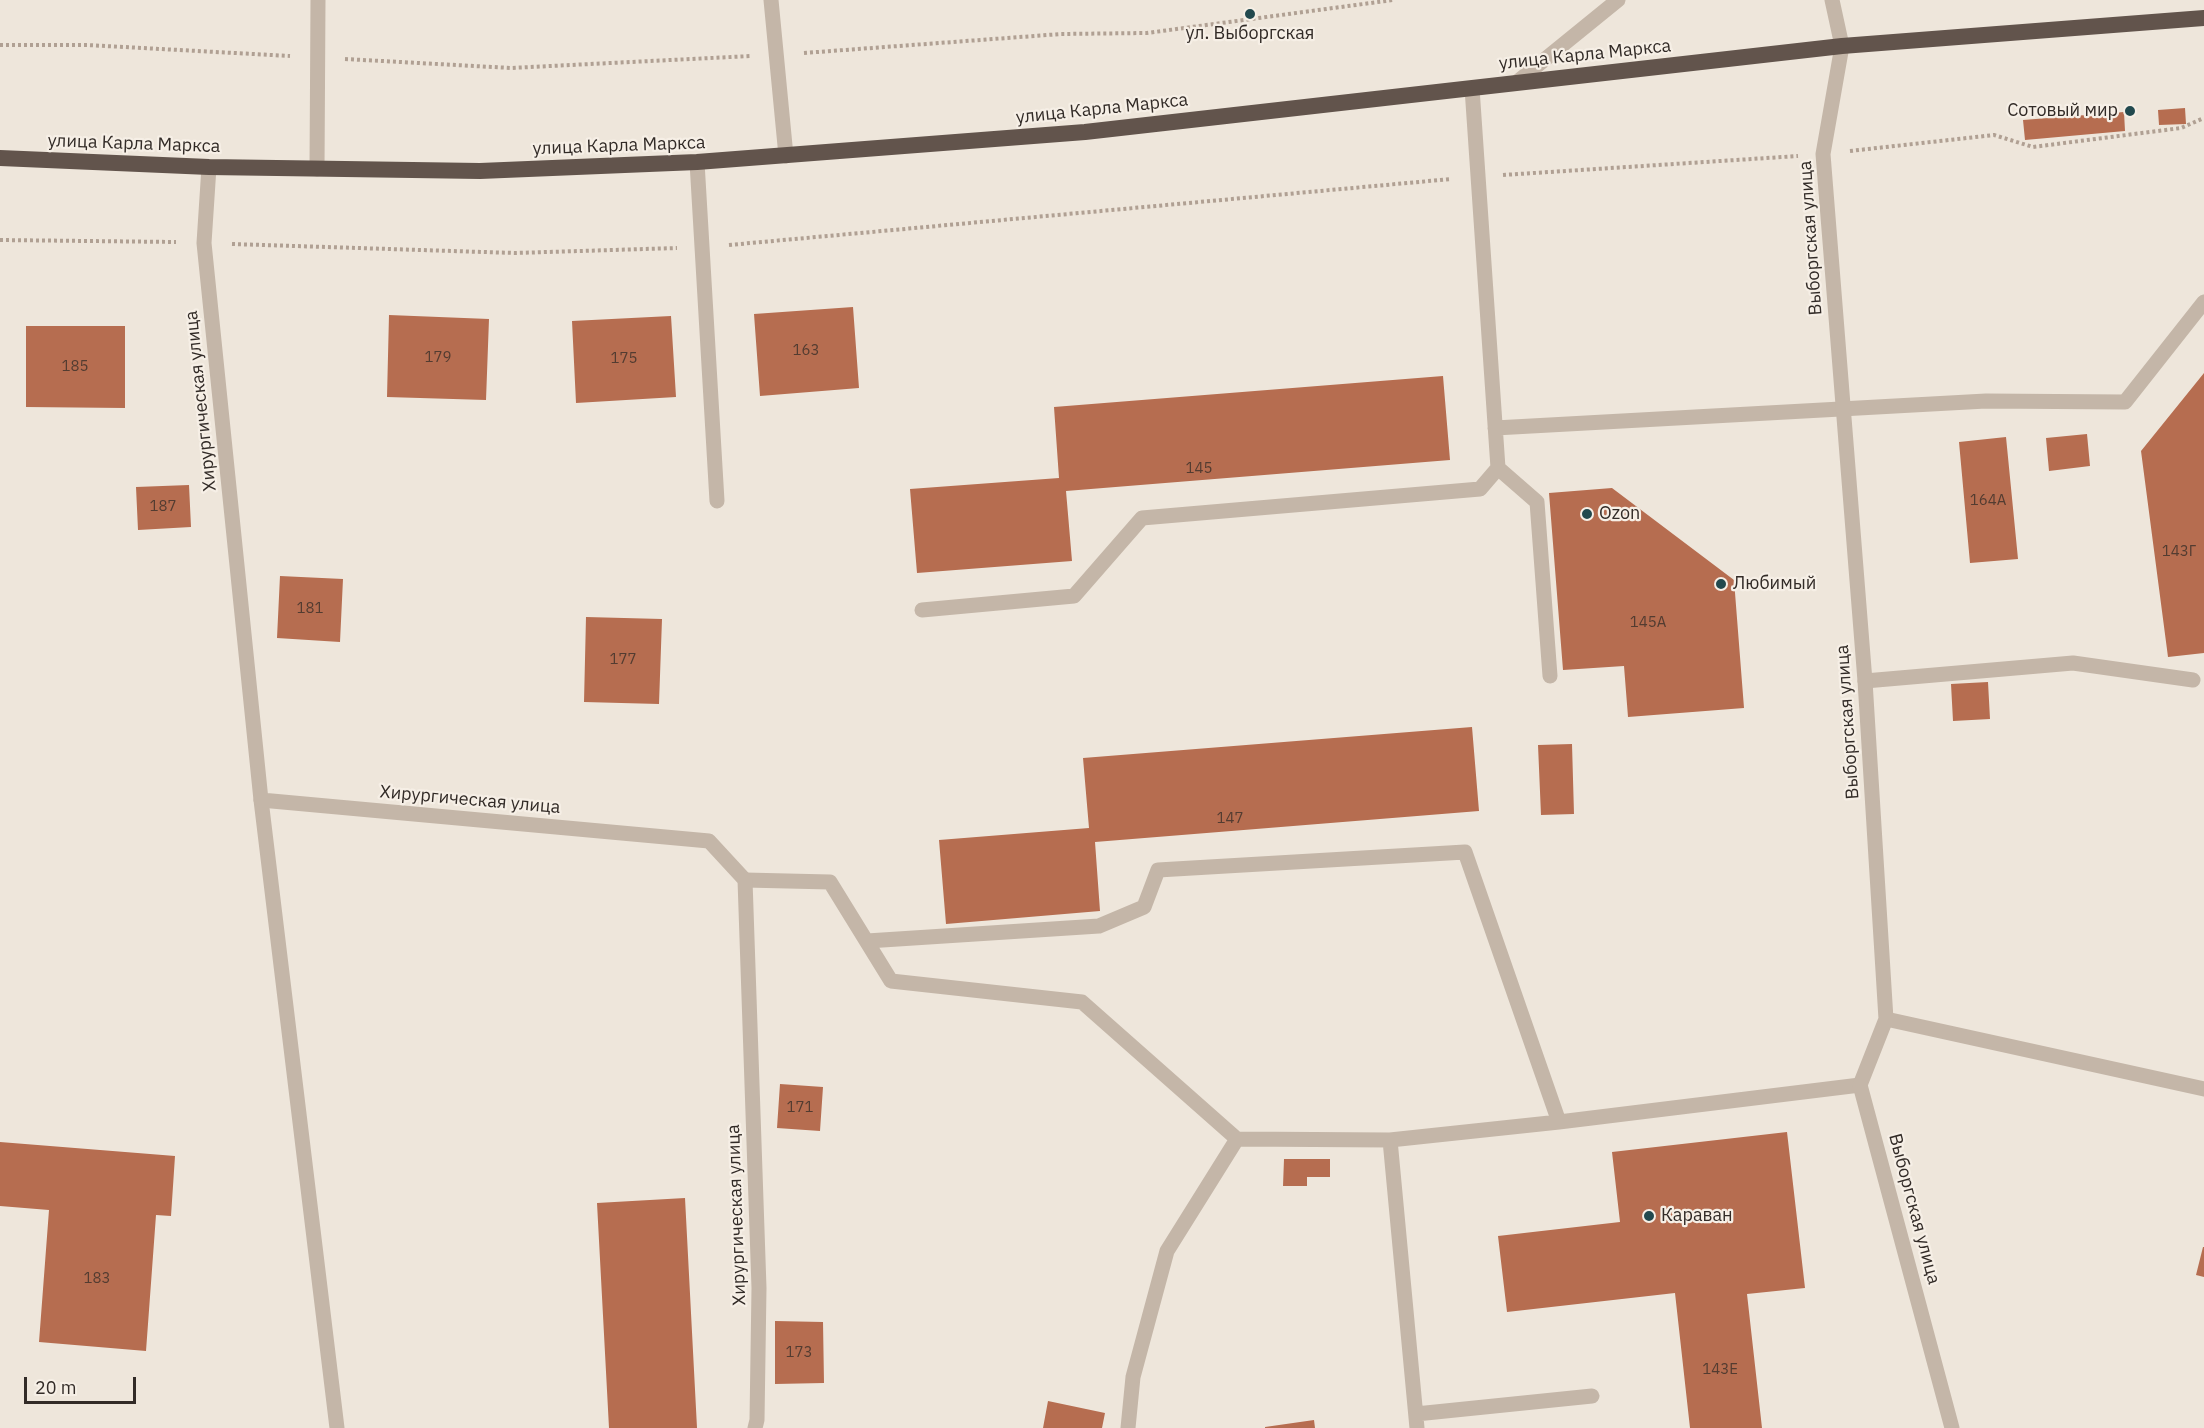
<!DOCTYPE html>
<html>
<head>
<meta charset="utf-8">
<style>
  body { margin:0 }
  #map { position:relative; width:2204px; height:1428px; overflow:hidden; background:#eee6db; font-family:"IBM Plex Sans",sans-serif }
  canvas { display:block }
  .scale { position:absolute; left:24px; top:1377px; width:112px; height:27px; box-sizing:border-box; border:3px solid #322b27; border-top:0; padding-left:8px; font-size:18px; line-height:21px; white-space:nowrap; color:#322b27; -webkit-text-stroke:4px #f6efe6; paint-order:stroke }
</style>
</head>
<body>
<div id="map">
<canvas width="2204" height="1428"></canvas>
<div class="scale">20 m</div>
</div>
<script>
const context = document.querySelector('canvas').getContext('2d');
context.lineJoin = 'round';
function fill(path, color) {
  context.fillStyle = color;
  context.fill(path, 'evenodd');
}
function strokePath(path, color, width, dash) {
  context.strokeStyle = color;
  context.lineWidth = width;
  context.lineCap = dash ? 'butt' : 'round';
  context.setLineDash(dash || []);
  context.stroke(path);
}
function drawText(font, color, halo, rows, align = 'center') {
  context.font = font + ' "IBM Plex Sans",sans-serif';
  context.lineWidth = 4.5;
  context.setLineDash([]);
  context.textBaseline = 'middle';
  context.strokeStyle = halo;
  context.fillStyle = color;
  for (const [text, x, y, turn = 0] of rows) {
    context.save();
    context.translate(x, y);
    context.rotate((+turn || 0) * Math.PI / 180);
    context.textAlign = isNaN(turn) ? turn : align;
    if (halo) context.strokeText(text, 0, 0);
    context.fillText(text, 0, 0);
    context.restore();
  }
}
fill(new Path2D(`
  M2185,108L2186,124L2159,125L2158,110Z
  M2124,112L2125,131L2025,140L2023,120Z
  M853,307L859,388L760,396L754,314Z
  M389,315L489,319L486,400L387,397Z
  M671,316L676,397L576,403L572,321Z
  M26,326H125V408L26,407Z
  M2204,373V653L2168,657L2141,451Z
  M1443,376L1450,460L1066,491L1072,561L917,573L910,489L1059,478L1054,407Z
  M2087,434L2090,466L2049,471L2046,438Z
  M2006,437L2018,559L1970,563L1959,442Z
  M189,485L191,527L138,530L136,487Z
  M1612,488L1734,580L1744,708L1628,717L1624,666L1563,670L1549,493Z
  M280,576L343,579L340,642L277,638Z
  M586,617L662,619L659,704L584,702Z
  M1988,682L1990,719L1953,721L1951,684Z
  M1472,727L1479,811L1095,842L1100,911L946,924L939,840L1089,828L1083,758Z
  M1572,744L1574,814L1541,815L1538,745Z
  M780,1084L823,1087L820,1131L777,1128Z
  M1787,1132L1805,1288L1747,1294L1762,1428H1690L1675,1293L1507,1312L1498,1236L1620,1222L1612,1152Z
  M0,1142L175,1156L171,1216L156,1215L146,1351L39,1342L49,1210L0,1206Z
  M1284,1159H1330V1177H1307V1186H1283Z
  M685,1198L697,1428H609L597,1203Z
  M2203,1247H2204V1277L2196,1275Z
  M775,1321L823,1322L824,1383L775,1384Z
  M1048,1401L1105,1413L1102,1428H1043Z
  M1314,1420L1315,1428H1265V1427Z`), '#b66d50');
strokePath(new Path2D(`
  M0,45H87L290,56
  M804,53L1061,34L1147,33L1393,0
  M345,59L511,68L751,56
  M1850,151L1994,135L2033,147L2181,128L2204,118
  M1503,175L1798,156
  M0,240L176,242
  M232,244L515,253L677,248
  M729,245L1451,179`), '#b0a093', 4, [3, 3]);
strokePath(new Path2D(`
  M771,0L786,156
  M1472,88L1498,468L1537,502L1550,676
  M697,162L717,501
  M317,169L318,0
  M1495,428L1986,401L2125,402L2204,302
  M922,610L1074,596L1142,518L1480,489L1498,468
  M1865,681L2073,663L2193,680
  M261,800L337,1428
  M745,880L830,882L891,981L1082,1002L1237,1139L1390,1140
  M867,941L1099,926L1144,907L1158,870L1465,852L1559,1122
  M1416,1414L1592,1396
  M1128,1428L1133,1377L1167,1251L1237,1139
  M1417,1428L1390,1140L1559,1122L1860,1085`), '#c4b6a8', 15);
strokePath(new Path2D(`
  M1842,46L1823,154L1865,681L1886,1019L1860,1085L1952,1428
  M209,167L204,243L261,800L709,841L745,880L759,1288L757,1420L755,1428
  M1886,1019L2204,1089`), '#c4b6a8', 15);
strokePath(new Path2D(`
  M1832,0L1842,46
  M1517,82L1618,0`), '#c4b6a8', 15);
strokePath(new Path2D(`
  M0,158L209,167L480,171L697,162L1085,132L1842,46L2204,18`), '#62544c', 16);
for (const [x, y, r, color] of [
  [1250,14,6,"#22494e"],
  [2130,111,6,"#22494e"],
  [1587,514,6,"#22494e"],
  [1721,584,6,"#22494e"],
  [1649,1216,6,"#22494e"]
]) {
  const dot = new Path2D();
  dot.arc(x, y, r, 0, 2 * Math.PI);
  context.fillStyle = color;
  context.fill(dot);
  strokePath(dot, '#f6efe6', 2);
}
drawText('15px', '#533c31', null, [
  ["163",806,351],
  ["179",438,358],
  ["175",624,359],
  ["185",75,367],
  ["145",1199,469],
  ["164А",1988,501],
  ["187",163,507],
  ["143Г",2179,552],
  ["181",310,609],
  ["145А",1648,623],
  ["177",623,660],
  ["147",1230,819],
  ["171",800,1108],
  ["183",97,1279],
  ["173",799,1353],
  ["143Е",1720,1370]
]);
drawText('18px', '#322b27', '#f6efe6', [
  ["ул. Выборгская",1250,34,"center"],
  ["Сотовый мир",2118,111,"right"],
  ["Ozon",1599,514],
  ["Любимый",1733,584],
  ["Караван",1661,1216]
], 'left');
drawText('18px', '#322b27', '#f6efe6', [
  ["улица Карла Маркса",1585,55,-6],
  ["улица Карла Маркса",1102,109,-6],
  ["улица Карла Маркса",134,144,2],
  ["улица Карла Маркса",619,146,-2],
  ["Выборгская улица",1811,238,-94],
  ["Хирургическая улица",201,401,-96],
  ["Выборгская улица",1848,722,-94],
  ["Хирургическая улица",470,800,5],
  ["Выборгская улица",1914,1209,75],
  ["Хирургическая улица",737,1215,-92]
]);
</script>
</body>
</html>
